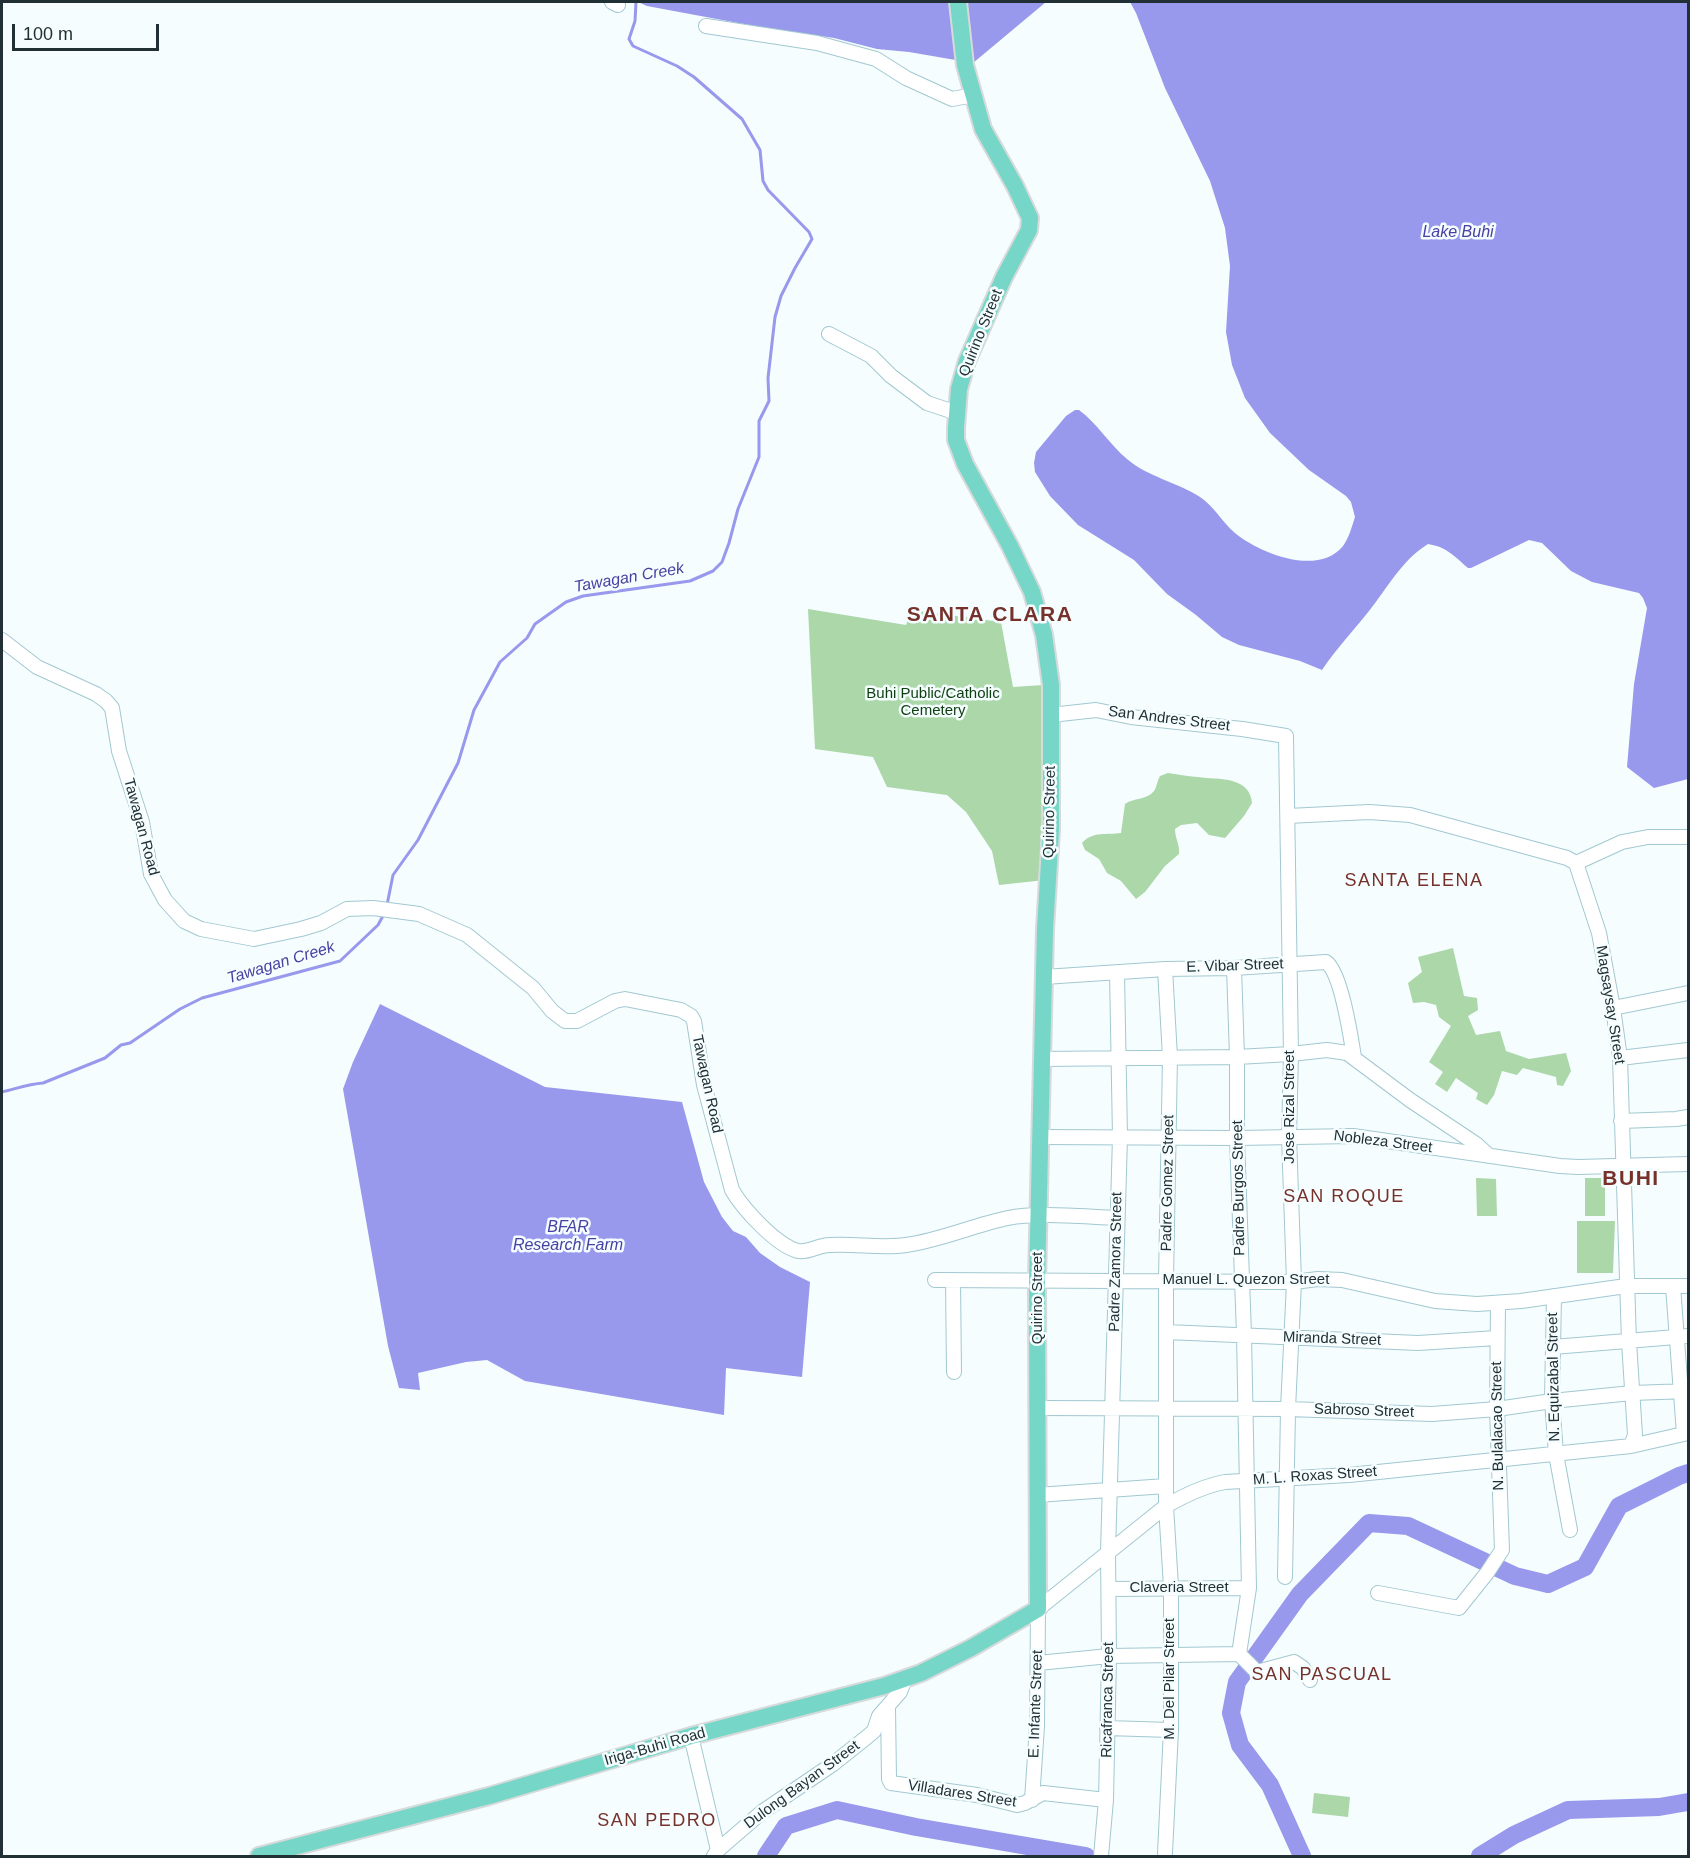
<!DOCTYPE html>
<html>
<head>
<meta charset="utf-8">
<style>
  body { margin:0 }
  #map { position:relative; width:1690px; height:1858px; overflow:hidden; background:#f5fdff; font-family:Helvetica,sans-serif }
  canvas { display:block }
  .frame { position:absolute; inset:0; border:3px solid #213034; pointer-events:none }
  .scale { position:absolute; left:12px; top:24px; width:147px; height:27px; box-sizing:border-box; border:3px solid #213034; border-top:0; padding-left:8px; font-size:18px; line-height:21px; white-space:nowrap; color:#213034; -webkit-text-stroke:4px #f5fdff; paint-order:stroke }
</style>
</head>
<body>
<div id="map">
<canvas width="1690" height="1858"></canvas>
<div class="frame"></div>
<div class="scale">100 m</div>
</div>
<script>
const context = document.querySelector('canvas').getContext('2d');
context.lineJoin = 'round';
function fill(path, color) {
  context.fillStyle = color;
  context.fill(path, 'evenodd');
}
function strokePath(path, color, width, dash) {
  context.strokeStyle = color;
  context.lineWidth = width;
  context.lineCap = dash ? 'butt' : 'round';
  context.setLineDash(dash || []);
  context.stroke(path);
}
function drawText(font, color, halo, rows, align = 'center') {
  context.font = font + ' Helvetica,sans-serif';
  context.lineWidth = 5;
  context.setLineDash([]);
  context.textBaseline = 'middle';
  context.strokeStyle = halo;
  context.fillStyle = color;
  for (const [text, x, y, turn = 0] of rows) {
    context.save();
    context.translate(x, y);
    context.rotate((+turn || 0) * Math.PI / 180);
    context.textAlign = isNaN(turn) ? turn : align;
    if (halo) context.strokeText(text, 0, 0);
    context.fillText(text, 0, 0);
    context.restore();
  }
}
fill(new Path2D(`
  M808,609L906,625L912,610L1001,622L1013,687L1043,685L1047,790L1045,880L999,885L992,851L966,812L947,795L887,787L873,757L815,749Z
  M1168,773C1181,775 1194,777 1207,778C1224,779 1250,779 1252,803L1244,816L1225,838L1209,835L1197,823L1181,825L1175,829C1175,838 1180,845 1179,854L1165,866L1145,892L1136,899L1121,881L1107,873L1099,859L1085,850L1082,843C1092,831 1108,835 1121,833L1125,804C1133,798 1147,800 1154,791C1157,787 1157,781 1160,776Z
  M1453,948L1464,996L1477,998L1478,1010L1468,1016L1476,1035L1500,1031L1506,1051L1529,1059L1566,1053L1571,1071L1563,1086L1557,1085L1556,1077L1523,1068L1517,1075L1502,1071L1494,1095L1487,1105L1476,1099L1478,1093L1456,1078L1447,1092L1435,1084L1443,1072L1429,1062L1451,1026L1439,1017L1436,1005L1424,1002L1413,1003L1408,983L1422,972L1418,957Z
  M1476,1178L1496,1179L1497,1216H1477Z
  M1585,1178H1605V1216H1585Z
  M1577,1221H1615L1613,1273H1577Z
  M1314,1793L1350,1797L1348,1817L1312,1813Z`), '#abd7a9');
fill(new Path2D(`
  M638,2H1046L973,63L909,52L877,49L834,38L749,25L647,6Z
  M1130,2H1688V779L1654,788L1627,767L1634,684L1647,608L1643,598L1639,593L1592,582L1571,571L1542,543L1529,540L1471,568H1468C1454,556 1447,547 1428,544C1402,560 1388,587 1369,611C1353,631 1336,649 1322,670L1300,661L1239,645L1222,637L1196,615L1167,594L1134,560L1078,525L1050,496L1035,472L1034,463L1036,452L1066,416L1075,410H1079C1097,423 1110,445 1127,459C1148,477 1177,482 1200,497C1214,506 1222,522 1235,533C1259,553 1318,577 1343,546C1349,538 1352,526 1355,517L1351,502L1346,496L1309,470L1270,433L1245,398L1232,365L1226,332L1230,266L1225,228L1210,181L1165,88L1136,13Z
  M380,1004L545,1087L682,1102L704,1182L722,1217L733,1231L746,1237L760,1253L780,1267L810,1282L802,1377L726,1368L724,1415L525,1381L487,1360L466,1362L418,1373L420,1390L399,1388L388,1346L343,1089L353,1062Z`), '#9898ec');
strokePath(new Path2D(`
  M387,905L393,875L418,840L458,763L474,710L500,662L527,638L535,624L566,602L583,596L690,581L713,571L722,562L729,543L738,509L759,457V421L769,401L768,378L775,317L781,296L795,268L812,239L809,232L768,190L763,181L760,150L742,119L694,77L677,66L633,46L629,39L635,21L636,2
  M2,1092C15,1089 29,1084 43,1083L105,1058L121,1045L130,1043L180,1009L202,998L340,961L378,925L384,914`), '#9898ec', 3);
strokePath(new Path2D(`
  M766,1856L786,1826L837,1810L916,1827L1086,1856
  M1302,1856L1270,1785L1240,1745L1231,1713L1237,1682L1300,1594L1369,1523L1408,1526L1515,1576L1548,1584L1585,1567L1619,1506L1679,1476L1688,1473
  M1480,1856L1514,1835L1568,1810L1659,1807L1688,1802`), '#9898ec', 18);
const minor = new Path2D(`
  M612,2L618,5
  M706,26L817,43L876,59L906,78L952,99L974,95
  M829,334L871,356L891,376L927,403L957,413
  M2,640L37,667L96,694L106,701L112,708L119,751L142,822L151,874L165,900L184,921L201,929L254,939L301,929L321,923L347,909L373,908L419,914L467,935L533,988L552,1011L565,1021H577L615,1001L625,999L681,1010L691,1016L694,1021L704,1085L732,1190C743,1209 776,1245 798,1251C808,1253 819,1245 829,1245C855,1243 881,1249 906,1245C941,1240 974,1225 1008,1218C1037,1212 1086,1217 1117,1218
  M1051,715L1096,710L1131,717L1242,729L1286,736L1291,1054L1289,1136L1294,1282L1288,1409L1285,1577
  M1288,816L1369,812L1410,815L1567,858L1576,863L1599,933L1613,1008L1620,1058L1629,1342L1635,1435L1631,1446
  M1576,863L1622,842L1648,837H1688
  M1234,968L1237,1057V1138L1244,1335L1249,1588L1239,1654
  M1165,969L1170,1057L1166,1280V1506L1171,1587V1730L1165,1853
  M1044,977L1165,969L1234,968L1326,962C1341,972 1351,1038 1354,1057
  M1613,1008L1688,993
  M1620,1058L1688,1050
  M1041,1059L1237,1057L1291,1054L1327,1050L1347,1053L1410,1100L1476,1144L1488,1155
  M1621,1121L1676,1119L1688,1117
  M1041,1137L1237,1138L1353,1136L1560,1166L1578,1167L1688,1164
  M935,1280L1294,1282L1318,1279L1342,1280L1435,1301L1477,1304L1521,1301L1626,1286H1688
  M953,1280L954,1372
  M1673,1286L1684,1434
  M1554,1296L1552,1401L1556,1454L1570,1530
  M1167,1332L1418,1343L1497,1338
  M1553,1347L1688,1336
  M1038,1408L1288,1409L1432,1414L1497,1409L1552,1401L1632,1393L1688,1391
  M1037,1495L1166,1486
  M1109,1589L1249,1588
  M1378,1593L1459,1608L1487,1573L1502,1550L1497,1409L1498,1303
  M1239,1654L1257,1672L1294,1662L1303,1668L1310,1680
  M1038,1663L1109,1656L1239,1654
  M888,1707L889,1779L891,1783L977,1795L1017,1805L1025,1803L1043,1793L1106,1800
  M1107,1728L1171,1730
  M691,1736L718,1850
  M1032,1800L1037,1726L1038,1609L1166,1506C1185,1495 1203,1486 1225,1482L1349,1475L1631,1446L1688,1433
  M714,1856L718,1850L762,1812L833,1764L867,1737L874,1731L879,1716L900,1692L905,1679
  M1101,1856L1106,1800L1109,1656L1108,1552L1120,1137L1117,972`);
const major = new Path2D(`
  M259,1856L489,1796L691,1736L884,1686L921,1673L971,1648L1038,1609L1037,1281L1045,929L1051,830V685L1044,635L1032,592L1010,546L965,464L956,440V428L959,389L967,361L1004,277L1029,230L1030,218L1015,186L983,129L965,65L958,2`);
strokePath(minor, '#a2c8d1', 16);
strokePath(major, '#d7dada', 20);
strokePath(minor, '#fff', 14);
strokePath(major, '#76d6c7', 16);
drawText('15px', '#213034', '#f5fdff', [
  ["Quirino Street",981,333,-68],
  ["San Andres Street",1169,719,7],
  ["Quirino Street",1050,812,-89],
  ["Tawagan Road",141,827,75],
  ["E. Vibar Street",1235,966,-2],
  ["Magsaysay Street",1610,1005,81],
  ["Tawagan Road",707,1084,78],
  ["Jose Rizal Street",1290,1107,-90],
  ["Nobleza Street",1383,1142,7],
  ["Padre Gomez Street",1168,1183,-89],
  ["Padre Burgos Street",1239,1188,-91],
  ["Padre Zamora Street",1116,1262,-89],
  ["Manuel L. Quezon Street",1246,1280],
  ["Quirino Street",1038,1298,-90],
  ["Miranda Street",1332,1339,2],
  ["N. Equizabal Street",1554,1377,-91],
  ["Sabroso Street",1364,1411,2],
  ["N. Bulalacao Street",1498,1426,-91],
  ["M. L. Roxas Street",1315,1476,-4],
  ["Claveria Street",1179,1588],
  ["M. Del Pilar Street",1170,1679,-90],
  ["Ricafranca Street",1108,1700,-89],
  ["E. Infante Street",1036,1704,-88],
  ["Iriga-Buhi Road",655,1747,-16],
  ["Dulong Bayan Street",802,1785,-36],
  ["Villadares Street",962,1794,9]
]);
drawText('15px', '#0d3e0f', '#f5fdff', [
  ["Buhi Public/Catholic",933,694],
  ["Cemetery",933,711]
]);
drawText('italic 16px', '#4a40a2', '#f5fdff', [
  ["Lake Buhi",1458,233],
  ["Tawagan Creek",629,578,-10],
  ["Tawagan Creek",281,963,-17],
  ["BFAR",568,1228],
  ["Research Farm",568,1246]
]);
context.letterSpacing = '1.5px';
drawText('18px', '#77312b', '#f5fdff', [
  ["SANTA ELENA",1414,881],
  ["SAN ROQUE",1344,1197],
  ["SAN PASCUAL",1322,1675],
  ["SAN PEDRO",657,1821]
]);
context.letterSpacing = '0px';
context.letterSpacing = '1.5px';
drawText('bold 21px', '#77312b', '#f5fdff', [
  ["SANTA CLARA",990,615],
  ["BUHI",1631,1179]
]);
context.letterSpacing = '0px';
</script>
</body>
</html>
